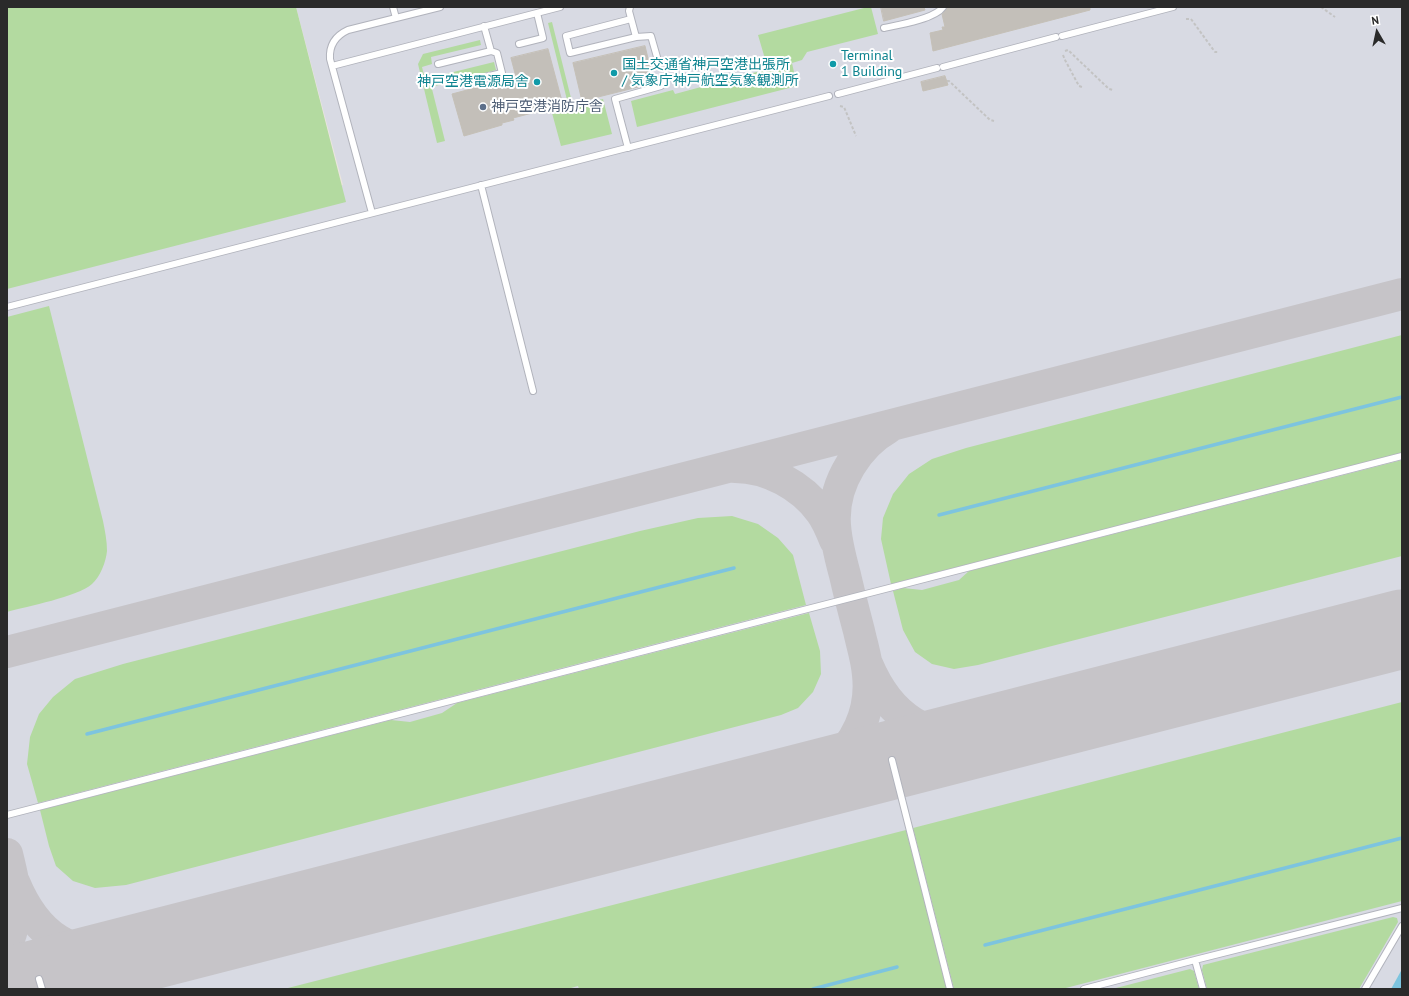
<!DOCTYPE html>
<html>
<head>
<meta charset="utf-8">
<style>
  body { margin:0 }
  #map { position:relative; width:1409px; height:996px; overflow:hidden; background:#eae5dd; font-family:"PT Sans",sans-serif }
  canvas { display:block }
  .frame { position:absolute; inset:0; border:8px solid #2a2a2a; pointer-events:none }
  .north { position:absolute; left:1357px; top:12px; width:40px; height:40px; -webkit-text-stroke:3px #fff; paint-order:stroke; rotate:351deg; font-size:11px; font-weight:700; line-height:16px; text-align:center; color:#2a2a2a }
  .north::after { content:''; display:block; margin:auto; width:14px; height:18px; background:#2a2a2a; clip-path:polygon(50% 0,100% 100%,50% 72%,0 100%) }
</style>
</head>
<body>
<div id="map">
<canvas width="1409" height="996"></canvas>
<div class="frame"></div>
<div class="north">N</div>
</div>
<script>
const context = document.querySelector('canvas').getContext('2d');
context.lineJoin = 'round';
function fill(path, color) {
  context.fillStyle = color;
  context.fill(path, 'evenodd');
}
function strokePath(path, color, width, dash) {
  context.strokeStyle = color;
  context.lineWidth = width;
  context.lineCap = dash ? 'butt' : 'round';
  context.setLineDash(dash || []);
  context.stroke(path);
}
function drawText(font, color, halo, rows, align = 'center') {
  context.font = font + ' "PT Sans","Noto Sans JP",sans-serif';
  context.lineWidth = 4;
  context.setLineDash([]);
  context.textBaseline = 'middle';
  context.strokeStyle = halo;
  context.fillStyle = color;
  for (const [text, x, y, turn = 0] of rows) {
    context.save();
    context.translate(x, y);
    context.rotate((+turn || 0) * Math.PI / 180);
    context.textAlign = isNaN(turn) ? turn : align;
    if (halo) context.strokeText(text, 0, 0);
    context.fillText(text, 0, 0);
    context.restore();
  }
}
fill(new Path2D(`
  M296,7H1402V969L1391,989H7V271L343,185Z`), '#d8dae3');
fill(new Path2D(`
  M7,7H296L346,202L7,289Z
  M868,7H871L878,34L807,52L802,60L792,63L797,86L637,127L631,101L673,90L675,94L768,69L758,35Z
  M552,22L573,106L603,99L612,134L561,146L552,113L569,108L548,23Z
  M480,40L481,45L431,57L432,64L422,67L425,79L494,62L496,70L435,86L432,89L445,141L437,143L418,64L423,54Z
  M49,306L103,521C105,531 107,541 107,551C106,562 100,577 92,584C77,597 28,606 7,612V317Z
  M1402,335V453L891,584L881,539L883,518L893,494L909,474L932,459L966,448Z
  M1402,460V556L978,665L954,669L932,664L915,652L903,630L893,591L903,588L922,590L959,580L969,571Z
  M732,516L758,524L778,538L793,555L806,605L38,803L27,764L30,737L39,714L53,697L75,679L123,664L640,531L698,518Z
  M809,613L820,651L821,674L813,692L798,708L781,715L126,885L95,888L73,881L56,866L49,846L40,810L391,720L410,722L442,713L457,703Z
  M1402,702V901L1062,989H954L913,828Z
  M906,830L947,989H579L578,986L571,988V989H284Z
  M1393,917L1397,918L1398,922L1359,989H1207L1202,970L1203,965Z
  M1190,969L1194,971L1199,989H1112Z`), '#b3daa0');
fill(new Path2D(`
  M1402,969V989H1391Z`), '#7dc4df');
strokePath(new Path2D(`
  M939,515L1402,397
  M87,734L734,568
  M985,945L1402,838
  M813,989L897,967`), '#7dc4df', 3.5);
strokePath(new Path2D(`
  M735,467C768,467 802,486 821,512C827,520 831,530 835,540
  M7,652L1402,294
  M867,664C890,719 927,741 986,737
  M795,786C806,780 818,775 827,768C856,746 872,711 868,675C867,660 862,645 859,631C854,612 849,593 845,575C834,535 827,504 850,466C859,451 872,437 888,428
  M7,854C16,890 21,909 7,945
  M14,882C37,938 71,957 130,956`), '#c6c4c8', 32);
strokePath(new Path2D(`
  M7,987L1402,629`), '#c6c4c8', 79);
const building = new Path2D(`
  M881,7H924L925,10L884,21Z
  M947,7H1090V10L933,51L930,33L943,30L942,27H945L942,14Z
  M645,46L654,83L582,101L573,63Z
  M548,49L563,105L513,118L514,120L502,123V125L464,136L452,94L516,77L511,58Z
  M945,76L948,85L923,91L921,82Z`);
fill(building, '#c3bfb9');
strokePath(building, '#c5c0b7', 1);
const lane = new Path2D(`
  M393,7L396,18
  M630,7L629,11L636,37L570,53L566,36L631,19
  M884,28C899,25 935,19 943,7
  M1062,36L1173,7
  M636,37L651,36L659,64
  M519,44L543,38L537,13
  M438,64L491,51
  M332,66L560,7
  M943,67L1056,37
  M455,84L502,73L497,53L491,51L484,26
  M838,94L937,68
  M628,148L615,99L661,86L664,83L662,77
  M481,185L533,391
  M372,213L330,59C329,45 335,36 348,30L440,7
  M7,307L829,96
  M892,760L950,989
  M7,815L1402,456
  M1195,960L1203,989
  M39,979L42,989
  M1084,989L1195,960L1402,908
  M1365,989L1402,926`);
strokePath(lane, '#b1b3bc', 8);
strokePath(new Path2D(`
  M1321,7L1335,17
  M1186,19H1191L1215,52H1219
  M1065,51L1068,50L1109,89L1113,90
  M1063,55L1065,60L1079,86L1082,87
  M947,81H949L990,120L994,121
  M840,106L844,107L856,136`), '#c3c3c3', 2, [3, 2]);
strokePath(lane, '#fff', 6);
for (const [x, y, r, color] of [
  [833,64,4,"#0f9aa8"],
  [614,73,4,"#0f9aa8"],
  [537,82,4,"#0f9aa8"],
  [483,107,4,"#5c6f8a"]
]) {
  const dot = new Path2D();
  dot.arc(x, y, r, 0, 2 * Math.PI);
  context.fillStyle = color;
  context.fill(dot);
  strokePath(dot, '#fff', 1.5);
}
drawText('14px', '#0d838f', '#fff', [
  ["Terminal",841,56],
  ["1 Building",841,72],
  ["国土交通省神戸空港出張所",622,65],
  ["/ 気象庁神戸航空気象観測所",622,81],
  ["神戸空港電源局舎",529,82,"right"]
], 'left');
drawText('14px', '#4e5e75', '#fff', [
  ["神戸空港消防庁舎",491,107]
], 'left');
</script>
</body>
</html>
